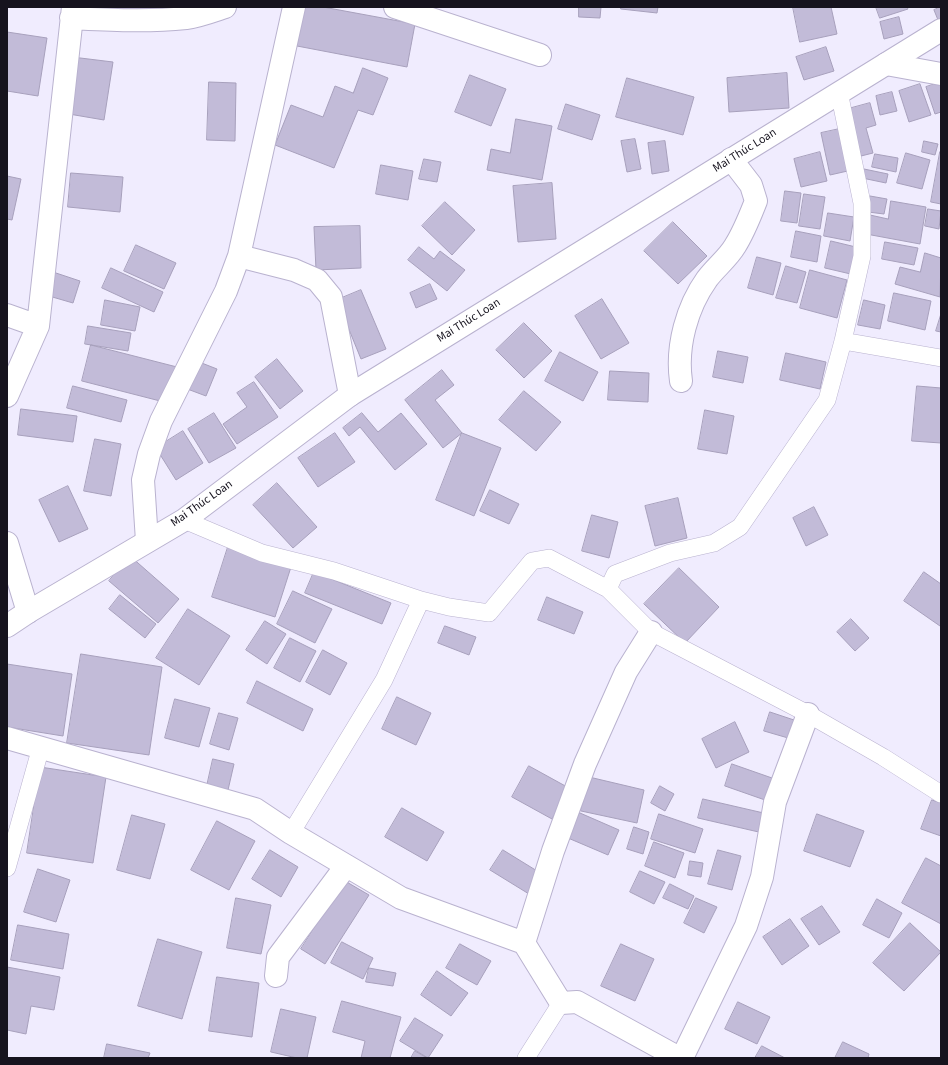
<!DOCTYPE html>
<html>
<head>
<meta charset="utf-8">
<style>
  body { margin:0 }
  #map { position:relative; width:948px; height:1065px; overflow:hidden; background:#f0ecfe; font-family:"Source Sans 3",sans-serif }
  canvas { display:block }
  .frame { position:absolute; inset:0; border:8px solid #16131e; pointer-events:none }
</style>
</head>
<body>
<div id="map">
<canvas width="948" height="1065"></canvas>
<div class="frame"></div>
</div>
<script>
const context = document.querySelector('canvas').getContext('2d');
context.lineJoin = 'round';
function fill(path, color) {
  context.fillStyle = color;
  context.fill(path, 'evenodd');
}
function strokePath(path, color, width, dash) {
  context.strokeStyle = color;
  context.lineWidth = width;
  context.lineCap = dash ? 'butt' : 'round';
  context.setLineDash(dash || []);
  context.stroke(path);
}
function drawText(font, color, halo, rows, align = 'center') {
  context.font = font + ' "Source Sans 3",sans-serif';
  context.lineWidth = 3;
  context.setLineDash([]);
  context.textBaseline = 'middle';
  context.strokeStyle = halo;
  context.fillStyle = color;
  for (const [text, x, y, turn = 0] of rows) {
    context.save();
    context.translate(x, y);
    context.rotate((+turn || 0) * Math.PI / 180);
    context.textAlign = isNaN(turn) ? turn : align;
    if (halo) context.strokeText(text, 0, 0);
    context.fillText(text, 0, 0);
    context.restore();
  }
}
const building = new Path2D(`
  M98,7H157L156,17L97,13Z
  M304,7H323L415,24L407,67L297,46Z
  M579,7H601L600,18L579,17Z
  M621,7H658L657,13L621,9Z
  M793,7H831L837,34L800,42Z
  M876,7H907L908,9L880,18Z
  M941,7V19L938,20L934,10Z
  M899,17L903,34L884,39L880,22Z
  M7,32L47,38L38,96L7,91Z
  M826,47L834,71L804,80L796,57Z
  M72,57L113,62L104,120L63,113Z
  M363,68L388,78L373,115L358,110L334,168L275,145L291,105L323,117L335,86L353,93Z
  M787,73L789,108L729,112L727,78Z
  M470,75L506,89L491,126L455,112Z
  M627,78L694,97L683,135L616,117Z
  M209,82L236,83L235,141L207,140Z
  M941,82V112L935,114L926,87Z
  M920,84L931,115L909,122L899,91Z
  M892,92L897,111L880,115L876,96Z
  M870,103L876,125L866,128L873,153L861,156L848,109Z
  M566,104L600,115L592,140L558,129Z
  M516,119L552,126L542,180L487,170L491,149L510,153Z
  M844,128L852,170L830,175L821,133Z
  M635,139L641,169L627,172L621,141Z
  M665,141L669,171L652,174L648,143Z
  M924,141L938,144L935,155L922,152Z
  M820,152L827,181L801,187L794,159Z
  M940,152L941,153V204L931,202Z
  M906,153L930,160L922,189L897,183Z
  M875,154L898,158L896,172L872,167Z
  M424,159L441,162L437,182L419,179Z
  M381,165L413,171L408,200L376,194Z
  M864,169L888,174L886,183L862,178Z
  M71,173L123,177L120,212L68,207Z
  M7,176L21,179L12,220L7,219Z
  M552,183L556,239L518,242L513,186Z
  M785,191L801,193L797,223L781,221Z
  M804,194L825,197L820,229L799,226Z
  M870,196L887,199L884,214L868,212Z
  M891,201L926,207L920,244L866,234L870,215L888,219Z
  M445,202L475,230L452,255L422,226Z
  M928,209L941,211L939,229L925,226Z
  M828,213L854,217L850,241L824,236Z
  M673,222L707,256L678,284L644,251Z
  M360,226L361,268L316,270L314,227Z
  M796,231L821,236L817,262L791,257Z
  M831,241L860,248L855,275L825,268Z
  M885,242L918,248L914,265L882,259Z
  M136,245L176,263L164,289L124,271Z
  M419,247L434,259L440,251L465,270L447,291L408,260Z
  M925,253L941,258L940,297L895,284L900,267L920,272Z
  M757,257L781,263L773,295L748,288Z
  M786,266L806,272L797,303L776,298Z
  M111,268L163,292L154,312L102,288Z
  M810,270L847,280L837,318L800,308Z
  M50,271L80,281L73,303L42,294Z
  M430,284L437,299L416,308L410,293Z
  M361,290L386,349L361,359L337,300Z
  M894,293L931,301L925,330L888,321Z
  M602,299L629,343L601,359L575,316Z
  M105,300L140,307L135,331L101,325Z
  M864,300L885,305L880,329L858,325Z
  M941,314V332L936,331Z
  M524,323L552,351L524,378L496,350Z
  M88,326L131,333L128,351L85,344Z
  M91,345L177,367L168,403L82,381Z
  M718,351L748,357L743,383L713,377Z
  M560,352L598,372L583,401L545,381Z
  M786,353L826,362L820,389L780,380Z
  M277,359L303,391L280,409L255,377Z
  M194,360L217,369L206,396L182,387Z
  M442,370L454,385L435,400L462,433L443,448L405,400Z
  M610,371L649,373L648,402L608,400Z
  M254,382L278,417L237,444L223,424L247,407L237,393Z
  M73,386L127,400L121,422L67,408Z
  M917,386L941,388V443L912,441Z
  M524,391L561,422L536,451L499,420Z
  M21,409L77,416L73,442L18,435Z
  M705,410L734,416L727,454L698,449Z
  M214,413L236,448L209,463L188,429Z
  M362,413L378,432L401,413L427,444L395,470L360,427L349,436L343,428Z
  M183,431L203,463L176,480L156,448Z
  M335,433L355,462L318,487L298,458Z
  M462,433L501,448L474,516L436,500Z
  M95,439L121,444L111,496L84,491Z
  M277,483L317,527L293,548L253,505Z
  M68,486L88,529L59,542L39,500Z
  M490,490L519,504L509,524L480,511Z
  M678,498L687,538L655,546L645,506Z
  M814,507L828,535L806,546L793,518Z
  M592,515L618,522L609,558L582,551Z
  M228,547L291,567L275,617L212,597Z
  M130,556L179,599L158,623L109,581Z
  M679,568L719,607L685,643L644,604Z
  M314,572L391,603L382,624L305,593Z
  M924,572L941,584V625L940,626L904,601Z
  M293,591L332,609L315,643L277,624Z
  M120,595L156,624L145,638L109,609Z
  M547,597L583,612L574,634L538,620Z
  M188,609L230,636L199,685L156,658Z
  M851,619L869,638L855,651L837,632Z
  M265,621L286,634L267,664L246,650Z
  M445,626L476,637L469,655L438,643Z
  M290,638L316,651L300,682L274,668Z
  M323,650L347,663L330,695L306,682Z
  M81,654L162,667L149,755L67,743Z
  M7,664L72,674L63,736L7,727Z
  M257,681L313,709L303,731L247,703Z
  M397,697L431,713L416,745L382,729Z
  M175,699L210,708L199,747L165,738Z
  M770,712L800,722L795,740L764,731Z
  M219,713L238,718L229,750L210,744Z
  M735,722L749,752L716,768L702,739Z
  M213,759L234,764L228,790L207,786Z
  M732,764L772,778L765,800L725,786Z
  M529,766L569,788L552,819L512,797Z
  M40,767L106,777L93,863L27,853Z
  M589,777L644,790L637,823L581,811Z
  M660,786L674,794L665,811L651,803Z
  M703,799L768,814L763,833L698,818Z
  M932,800L941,803V836L921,829Z
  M402,808L444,832L427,861L385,837Z
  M580,813L619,830L608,855L568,838Z
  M659,814L703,829L695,853L651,839Z
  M817,814L864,831L850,867L804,851Z
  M132,815L165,824L150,879L117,870Z
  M217,821L255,841L229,890L191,870Z
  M634,827L649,832L643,854L627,849Z
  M654,842L684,853L675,878L645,866Z
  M270,850L298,867L281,897L252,879Z
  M503,850L542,874L529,894L490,870Z
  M718,850L741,856L732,890L708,884Z
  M926,858L941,866V924L902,903Z
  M690,861L703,863L701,877L688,875Z
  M38,869L70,880L56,922L24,912Z
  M640,871L665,882L654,904L630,892Z
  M345,881L369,895L325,964L301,949Z
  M670,884L694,896L688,909L663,898Z
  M236,898L271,905L261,954L227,948Z
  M696,898L717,907L704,933L684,923Z
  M877,899L902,913L889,938L863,925Z
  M822,906L840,932L819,945L801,919Z
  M790,919L809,946L782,965L763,937Z
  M910,923L941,952L904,991L873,963Z
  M18,925L69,934L63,969L11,960Z
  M158,939L202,952L182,1019L138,1006Z
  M342,942L373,958L363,979L331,963Z
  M460,944L491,961L477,985L446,968Z
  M621,944L654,959L635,1001L601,986Z
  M7,967L60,977L54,1010L31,1006L26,1034L7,1030Z
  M369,968L396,973L393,986L366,982Z
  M437,971L468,993L451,1016L421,995Z
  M217,977L259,983L252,1037L209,1031Z
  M342,1001L401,1017L390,1058H361L365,1041L333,1032Z
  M738,1002L770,1017L757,1044L725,1029Z
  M281,1009L316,1017L307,1058H297L271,1052Z
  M415,1018L443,1035L428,1058L400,1041Z
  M843,1042L869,1054L868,1058H835Z
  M107,1044L150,1053L148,1058H104Z
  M762,1046L785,1058H755Z
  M415,1051L427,1058H411Z`);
fill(building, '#c2bbd8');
strokePath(building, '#a7a0bc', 1);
const service = new Path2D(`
  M843,341L941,358
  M184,520L262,553L334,571L421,600L449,607L489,613L532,561L549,558L608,589L651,632L808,714L883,757L941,794
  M608,589L615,574L670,553L714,543L740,527L827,400L843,341L862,256V203L839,92
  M291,833L384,680L421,600
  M7,868L41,747
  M526,1058L561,1003`);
const minor = new Path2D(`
  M395,7L540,55
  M71,18C109,20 148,22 186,18C200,16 213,11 225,7
  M886,64L941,74
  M239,256L294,270L317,280L331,297L350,395
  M7,315L38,326
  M681,381C676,346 687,307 707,279C716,267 728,258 735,246C744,232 750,216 756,201L751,185L731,159
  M7,396L38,326L73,7
  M147,541L143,480L149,454L161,421L226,291L239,256L294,7
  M7,543L28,612
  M7,738L255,809L291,833L401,898L524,943L561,1003L577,1002L679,1058
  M524,943L553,851L585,764L626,672L651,632
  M276,976L278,957L346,866
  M682,1058L746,926L762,877L775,802L808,714`);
const secondary = new Path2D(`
  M7,626L28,612L184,520L350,395L941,30`);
strokePath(service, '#b9b2cf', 18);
strokePath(minor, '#b9b2cf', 24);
strokePath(secondary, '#b9b2cf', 24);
strokePath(service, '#fff', 17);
strokePath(minor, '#fff', 22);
strokePath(secondary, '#fff', 22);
drawText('12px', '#16131e', '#fff', [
  ["Mai Thúc Loan",745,151,-32],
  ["Mai Thúc Loan",469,321,-32],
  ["Mai Thúc Loan",202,504,-35]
]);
</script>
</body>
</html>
